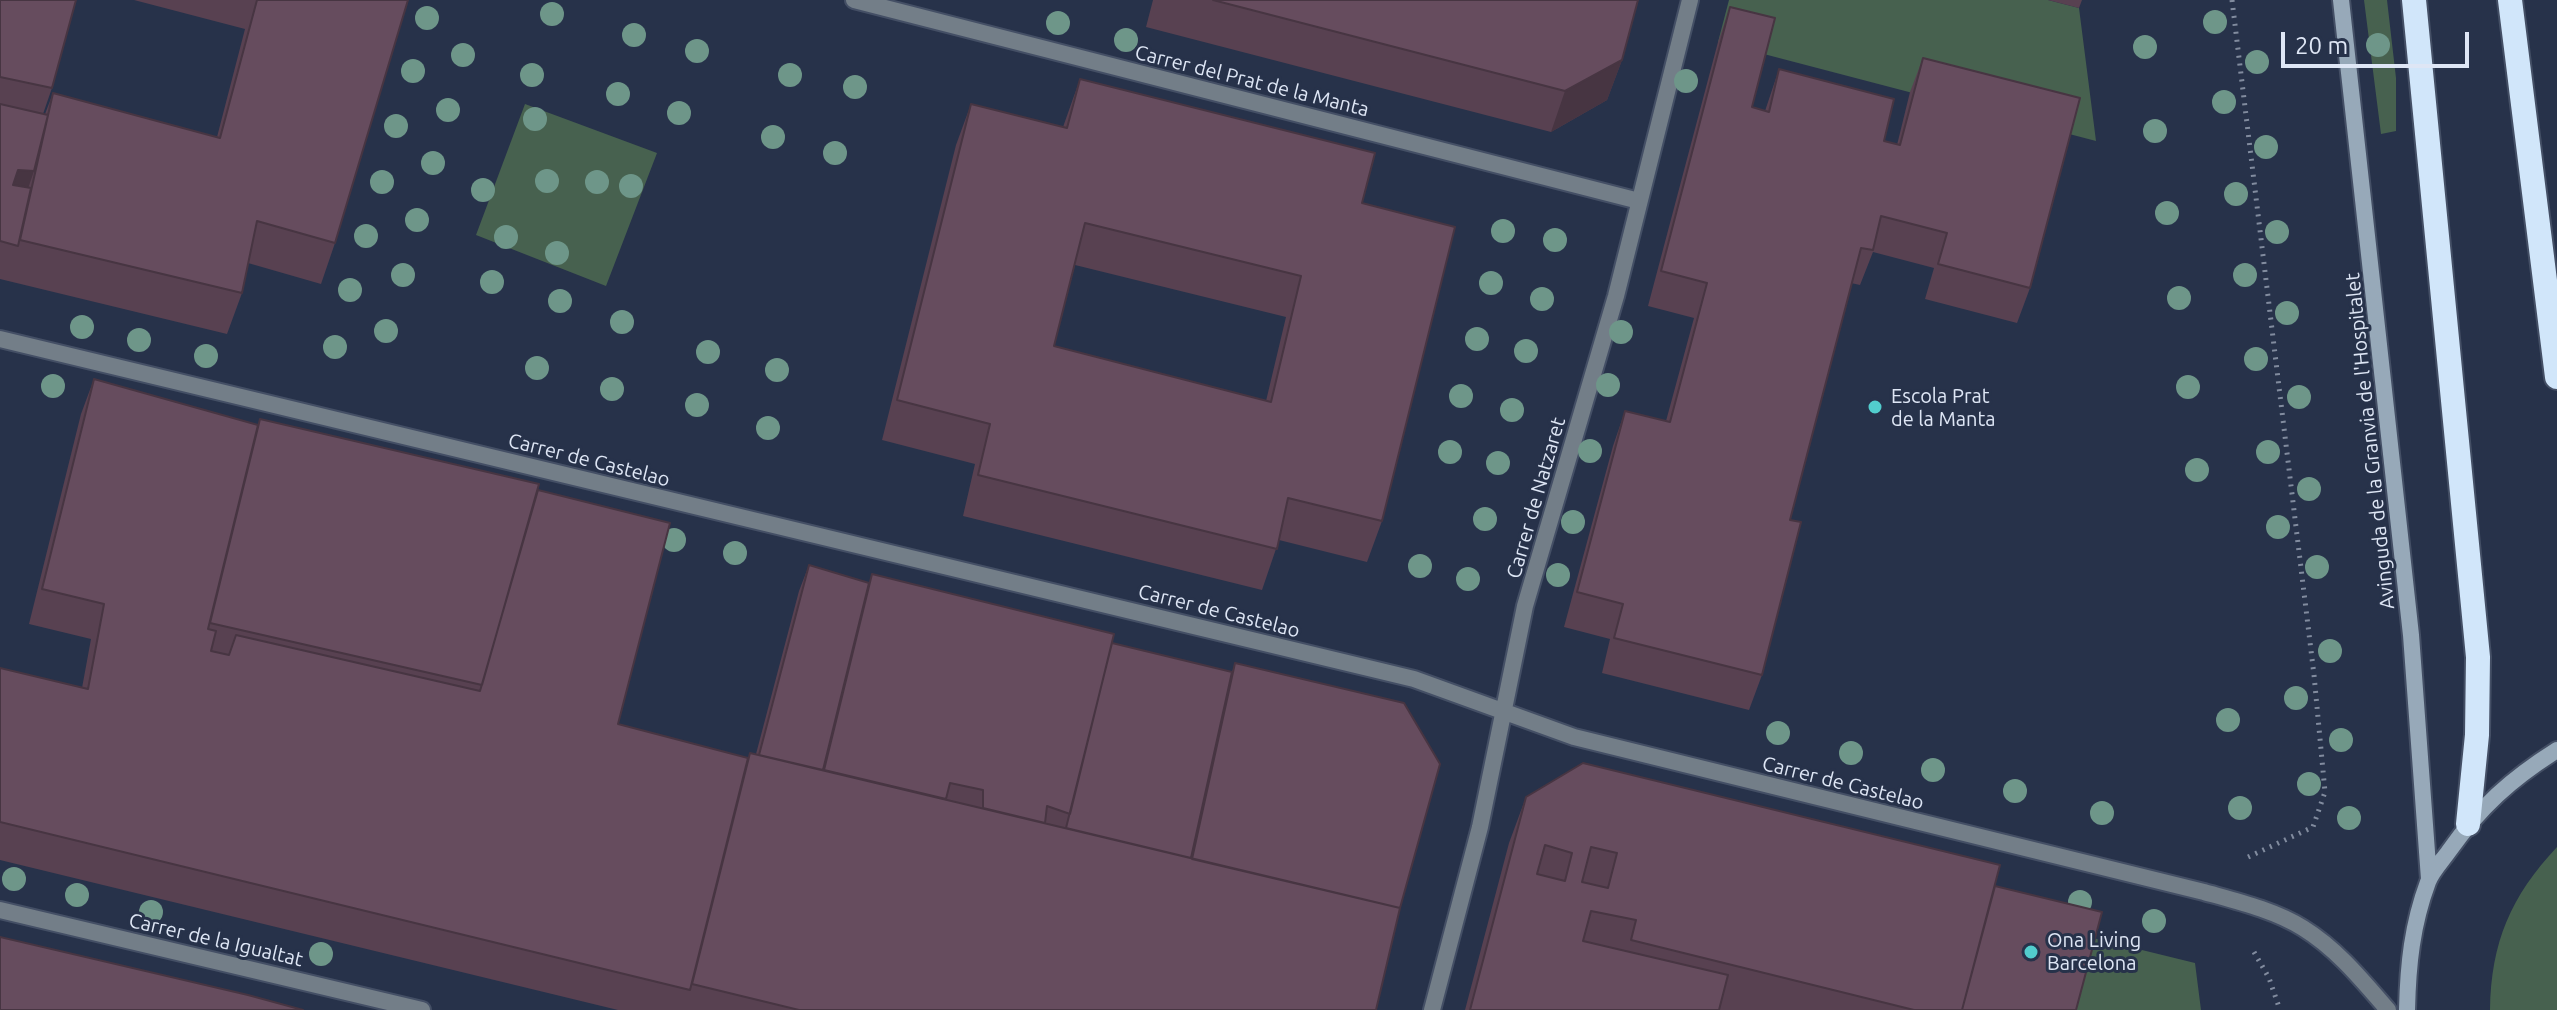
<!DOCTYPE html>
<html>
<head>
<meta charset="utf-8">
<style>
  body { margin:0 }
  #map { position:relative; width:2557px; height:1010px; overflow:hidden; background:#27324a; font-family:Ubuntu,sans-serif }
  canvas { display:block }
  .scale { position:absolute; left:2281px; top:32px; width:188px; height:36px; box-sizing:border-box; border:4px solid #dee6f5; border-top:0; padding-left:10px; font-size:24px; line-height:28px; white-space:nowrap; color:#dee6f5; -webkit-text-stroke:6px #27324a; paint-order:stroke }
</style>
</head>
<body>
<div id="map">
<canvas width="2557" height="1010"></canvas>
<div class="scale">20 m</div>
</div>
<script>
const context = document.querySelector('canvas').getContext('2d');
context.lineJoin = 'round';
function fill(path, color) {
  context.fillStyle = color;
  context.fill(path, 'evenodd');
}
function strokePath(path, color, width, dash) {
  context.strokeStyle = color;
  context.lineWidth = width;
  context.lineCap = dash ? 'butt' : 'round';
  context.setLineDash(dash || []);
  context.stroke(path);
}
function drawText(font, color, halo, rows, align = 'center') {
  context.font = font + ' Ubuntu,sans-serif';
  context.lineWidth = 6;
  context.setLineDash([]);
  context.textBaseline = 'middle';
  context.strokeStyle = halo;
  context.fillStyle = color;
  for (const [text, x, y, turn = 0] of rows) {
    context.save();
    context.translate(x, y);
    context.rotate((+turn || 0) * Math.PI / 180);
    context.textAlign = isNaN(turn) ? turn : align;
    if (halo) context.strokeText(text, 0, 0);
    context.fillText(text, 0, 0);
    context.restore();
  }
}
fill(new Path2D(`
  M1729,0H2048L2079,8L2096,141L1718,42Z
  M2364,0H2387L2396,78V131L2381,134Z
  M525,104L657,153L606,286L476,235Z
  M2557,847V1010H2490C2491,942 2511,896 2557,847Z
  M2093,938L2195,963L2201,1010H2074Z`), '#47614f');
const minor = new Path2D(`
  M854,0L1639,201
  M0,339L1414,679L1574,737L2204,892C2236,901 2274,910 2303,928C2337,949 2362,980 2388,1010
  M0,910L422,1010
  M1432,1010L1480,827L1525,606L1616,296L1690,0`);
const secondary = new Path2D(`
  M2341,0L2411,635L2429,879
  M2407,1010C2408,965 2412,925 2428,882C2432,871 2442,861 2449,851C2480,807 2511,779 2557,750`);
const motorway = new Path2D(`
  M2414,0L2478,657L2477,735L2468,824
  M2510,0L2557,377`);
strokePath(minor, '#444f65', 20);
strokePath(secondary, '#444f65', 20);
strokePath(motorway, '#444f65', 28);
strokePath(new Path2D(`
  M2232,0L2314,675L2325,792L2313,827L2246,858
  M2254,952L2269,978L2280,1010`), '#828c9f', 5, [2, 6]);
strokePath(minor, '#737e88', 16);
strokePath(secondary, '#97a9b9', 16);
strokePath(motorway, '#d1e6fa', 24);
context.fillStyle = '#6e9689';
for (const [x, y] of [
  [552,14],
  [427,18],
  [2215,22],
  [1058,23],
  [634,35],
  [1126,40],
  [2378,45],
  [2145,47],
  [697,51],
  [463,55],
  [2257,62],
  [413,71],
  [532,75],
  [790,75],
  [1686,81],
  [855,87],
  [618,94],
  [2224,102],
  [448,110],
  [679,113],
  [535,119],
  [396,126],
  [2155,131],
  [773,137],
  [2266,147],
  [835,153],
  [433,163],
  [547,181],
  [382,182],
  [597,182],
  [631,186],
  [483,190],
  [2236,194],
  [2167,213],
  [417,220],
  [1503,231],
  [2277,232],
  [366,236],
  [506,237],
  [1555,240],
  [557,253],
  [403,275],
  [2245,275],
  [492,282],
  [1491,283],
  [350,290],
  [2179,298],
  [1542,299],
  [560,301],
  [2287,313],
  [622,322],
  [82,327],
  [386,331],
  [1621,332],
  [1477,339],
  [139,340],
  [335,347],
  [1526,351],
  [708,352],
  [206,356],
  [2256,359],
  [537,368],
  [777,370],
  [1608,385],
  [53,386],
  [2188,387],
  [612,389],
  [1461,396],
  [2299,397],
  [697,405],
  [1512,410],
  [768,428],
  [1590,451],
  [1450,452],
  [2268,452],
  [1498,463],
  [2197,470],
  [2309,489],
  [1485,519],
  [1573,522],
  [2278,527],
  [674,540],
  [735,553],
  [1420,566],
  [2317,567],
  [1558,575],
  [1468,579],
  [2330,651],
  [2296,698],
  [2228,720],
  [1778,733],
  [2341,740],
  [1851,753],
  [1933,770],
  [2309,784],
  [2015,791],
  [2240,808],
  [2102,813],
  [2349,818],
  [14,879],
  [77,895],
  [2080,902],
  [151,912],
  [2154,921],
  [321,954]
]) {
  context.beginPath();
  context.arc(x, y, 12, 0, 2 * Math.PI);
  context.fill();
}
fill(new Path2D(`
  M0,0L52,88L43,114H45L53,93L217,137L245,29L134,0H408L335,243L321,284L248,263L242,293L227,334L0,279Z
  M1153,0H1638L1622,60L1607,100L1551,132L1146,27Z
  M2048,0H2082L2079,8Z
  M1730,7L1752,107L1765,111L1779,69L1884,141L1897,145L1910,92L1923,58L2030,288L2017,323L1925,299L1934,268L1873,252L1860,285L1851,283L1790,520L1762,675L1749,710L1602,673L1610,639L1564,627L1613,446L1625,411L1666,421L1694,318L1648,306L1718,42Z
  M1080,79L1362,203L1382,521L1367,562L1279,540L1262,590L963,516L975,464L882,440L956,145L971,104L1063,127ZM1075,265L1286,317L1266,401L1054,346Z
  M94,379L258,425L538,490L618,724L748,758L756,754L799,591L809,565L869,583L872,574L1112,643L1232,672L1235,663L1400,908L1376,1010H618L0,860V668L82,688L91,639L29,624L81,414Z
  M1526,797L1995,886L2076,1010H1465L1509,843Z`), '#584151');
fill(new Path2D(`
  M1622,60L1607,100L1551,132L1565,91Z
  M18,170L34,171L22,206L5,205Z`), '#473542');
const building = new Path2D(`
  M0,0H76L52,88L0,77Z
  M257,0H408L335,243L257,221L242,293L20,240L53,93L220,138Z
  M1213,0H1638L1622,60L1565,91Z
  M1730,7L1775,18L1752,107L1769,112L1779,69L1894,99L1884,141L1900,145L1923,58L2080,98L2030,288L1938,264L1947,233L1881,216L1873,250L1861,248L1790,520L1801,522L1762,675L1614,638L1623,604L1577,592L1625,411L1670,422L1707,283L1661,271Z
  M1080,79L1375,153L1362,203L1455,227L1382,521L1288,498L1277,549L978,475L990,424L897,400L971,104L1067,128ZM1085,223L1301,276L1271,402L1054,346Z
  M0,104L48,115L34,171L18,170L13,185L31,188L18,246L0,241Z
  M94,379L258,425L208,629L216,631L211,651L229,655L236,635L480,691L538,490L670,523L618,724L748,758L690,990L0,822V668L88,689L104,604L42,589Z
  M260,419L539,484L482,685L210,623Z
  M809,565L869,583L823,770L759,755Z
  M872,574L1114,634L1070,814L1047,806L1045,823L983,808V790L950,783L946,799L824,770Z
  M1112,643L1232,672L1191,858L1066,828Z
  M1235,663L1404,703L1440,764L1400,908L1192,859Z
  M750,753L1400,908L1376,1010H799L692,984Z
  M1583,763L2000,865L1962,1010H1914L1631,940L1636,920L1591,911L1583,941L1728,975L1719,1010H1470L1526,797ZM1545,845L1572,853L1565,881L1537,874ZM1591,847L1617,853L1608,888L1582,882Z
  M1995,886L2102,912L2076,1010H1962Z
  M0,937L248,995L303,1010H0Z`);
fill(building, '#664c5e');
strokePath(building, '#473542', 2);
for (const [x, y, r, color] of [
  [1875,407,8,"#52cdcd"],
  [2031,952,8,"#52cdcd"]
]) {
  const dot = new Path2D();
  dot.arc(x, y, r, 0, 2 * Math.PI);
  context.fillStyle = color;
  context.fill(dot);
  strokePath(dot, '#27324a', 3);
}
drawText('20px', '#dee6f5', '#27324a', [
  ["Carrer del Prat de la Manta",1252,81,14],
  ["Avinguda de la Granvia de l'Hospitalet",2370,441,-96],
  ["Carrer de Castelao",589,460,14],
  ["Carrer de Natzaret",1536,498,-74],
  ["Carrer de Castelao",1219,611,14],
  ["Carrer de Castelao",1843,783,14],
  ["Carrer de la Igualtat",216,940,13]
]);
drawText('20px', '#dee6f5', '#27324a', [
  ["Escola Prat",1891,396],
  ["de la Manta",1891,419],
  ["Ona Living",2047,940],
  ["Barcelona",2047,963]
], 'left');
</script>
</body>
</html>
